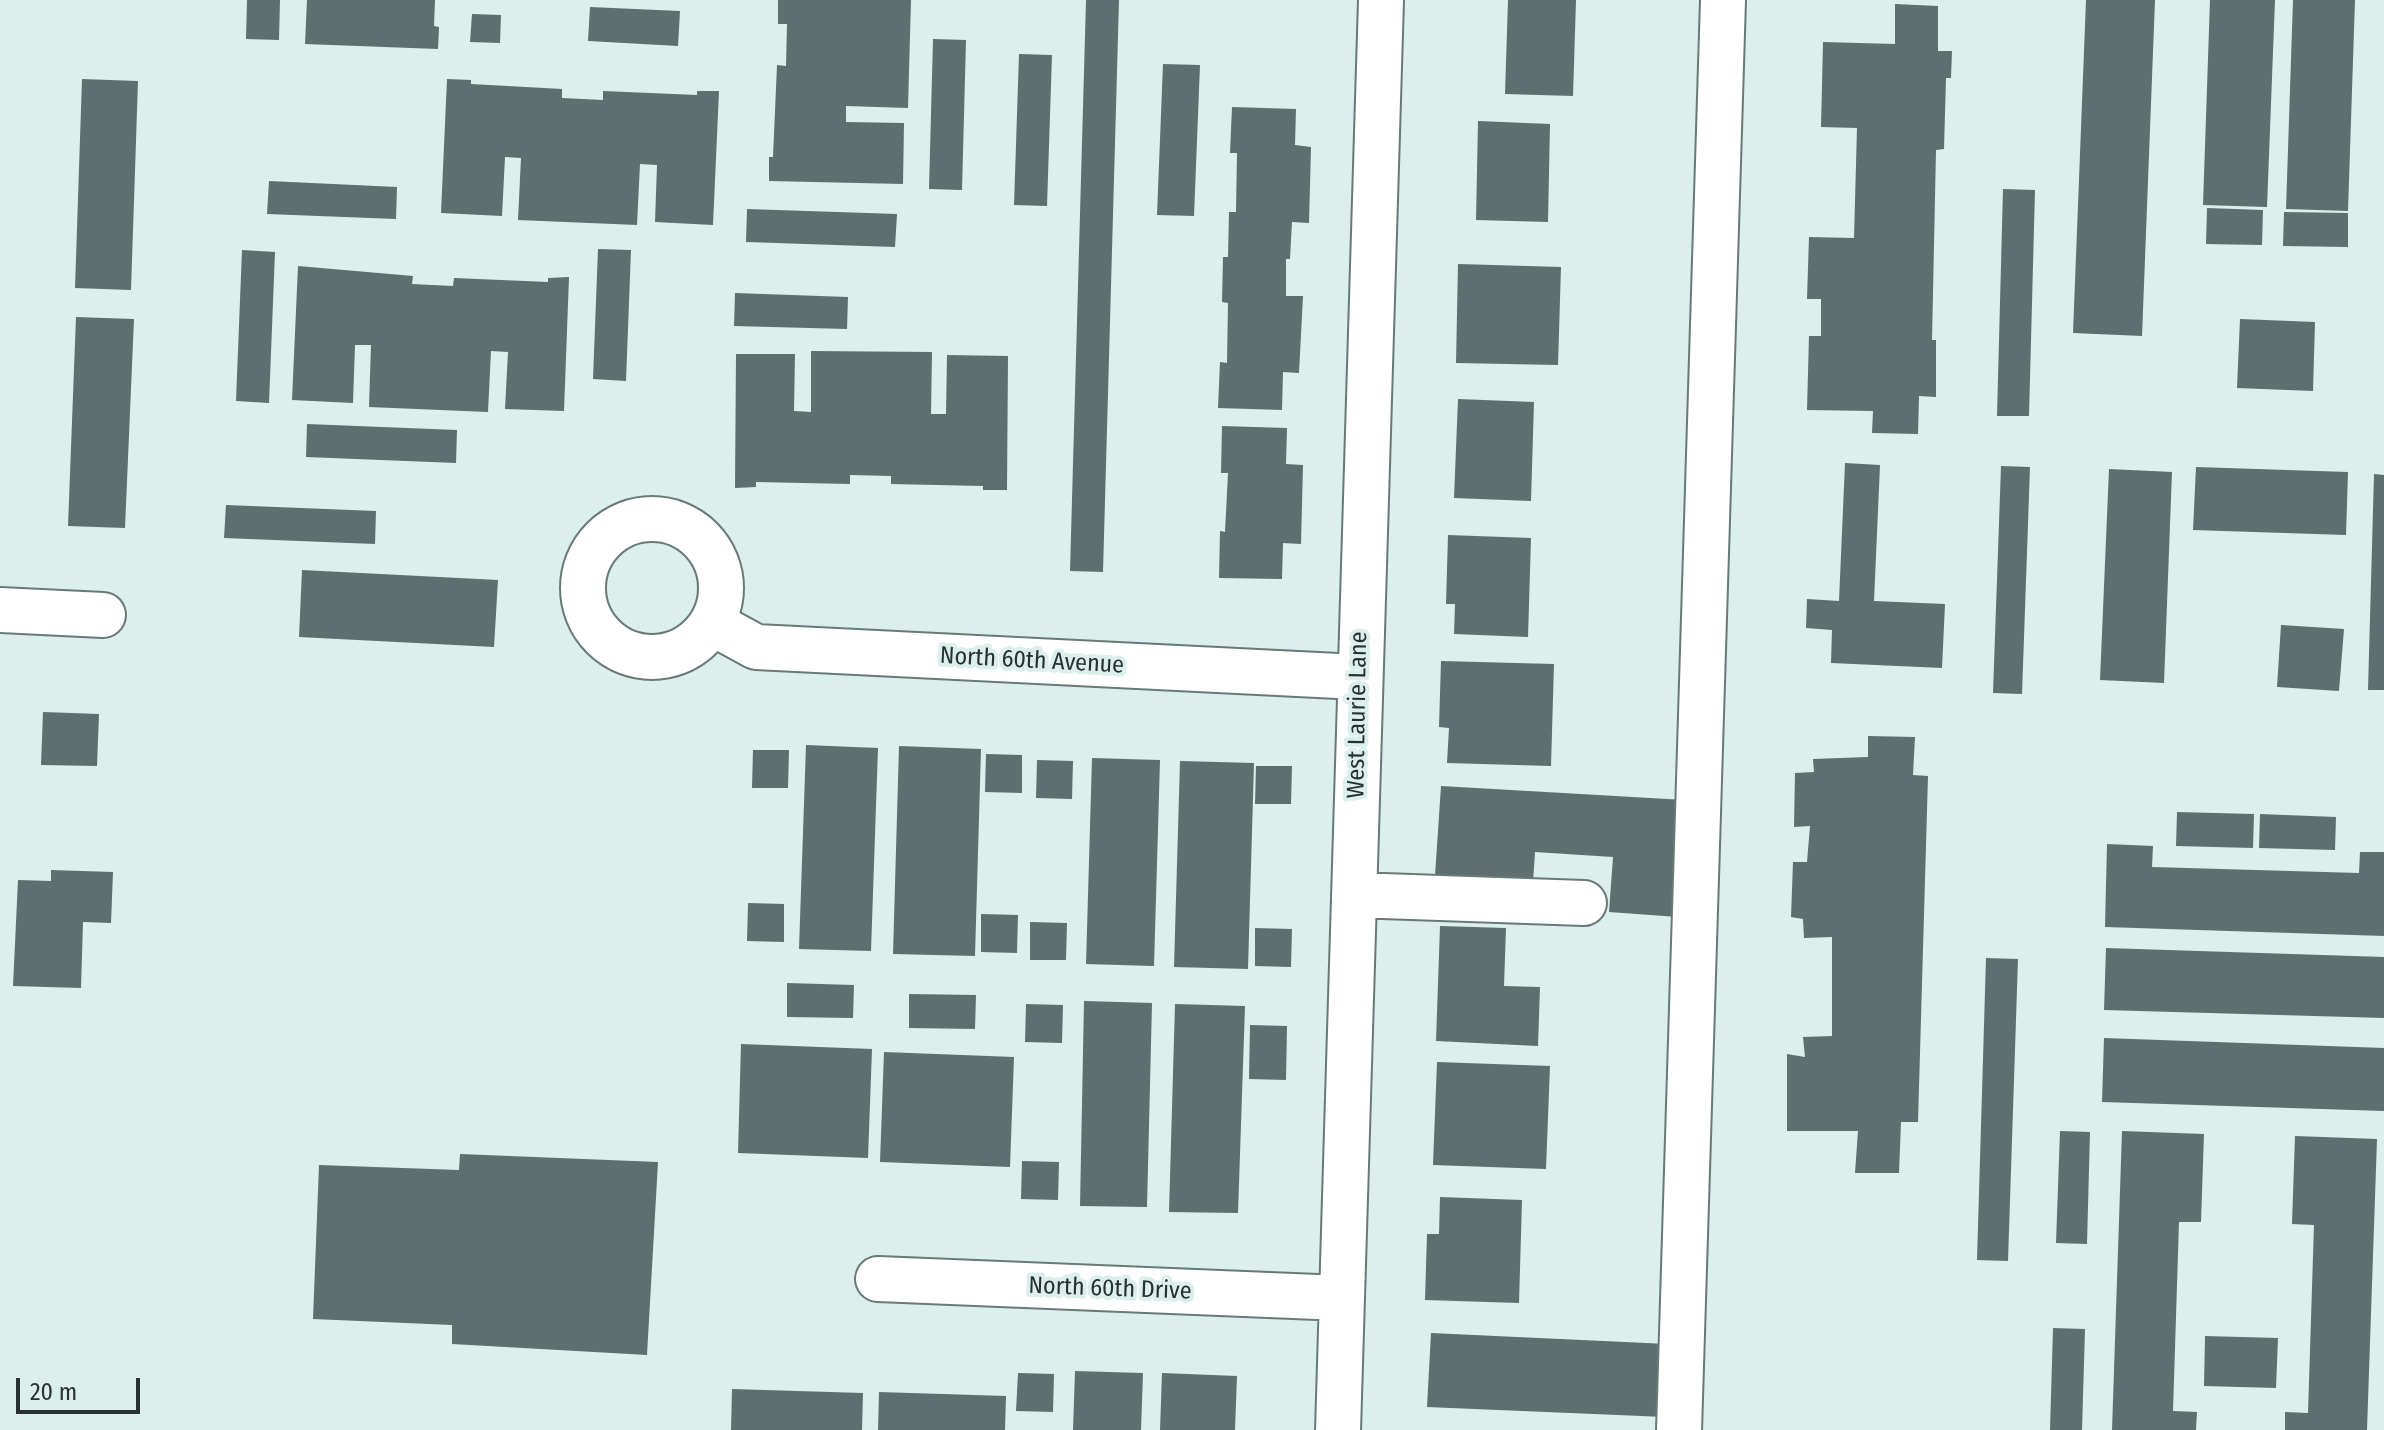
<!DOCTYPE html>
<html>
<head>
<meta charset="utf-8">
<style>
  body { margin:0 }
  #map { position:relative; width:2384px; height:1430px; overflow:hidden; background:#dbefed; font-family:"Fira Sans Condensed",sans-serif }
  canvas { display:block }
  .scale { position:absolute; left:16px; top:1378px; width:124px; height:36px; box-sizing:border-box; border:4px solid #293130; border-top:0; padding-left:10px; font-size:24px; line-height:28px; white-space:nowrap; color:#293130; -webkit-text-stroke:6px #dbefed; paint-order:stroke }
</style>
</head>
<body>
<div id="map">
<canvas width="2384" height="1430"></canvas>
<div class="scale">20 m</div>
</div>
<script>
const context = document.querySelector('canvas').getContext('2d');
context.lineJoin = 'round';
function fill(path, color) {
  context.fillStyle = color;
  context.fill(path, 'evenodd');
}
function strokePath(path, color, width, dash) {
  context.strokeStyle = color;
  context.lineWidth = width;
  context.lineCap = dash ? 'butt' : 'round';
  context.setLineDash(dash || []);
  context.stroke(path);
}
function drawText(font, color, halo, rows, align = 'center') {
  context.font = font + ' "Fira Sans Condensed",sans-serif';
  context.lineWidth = 8;
  context.setLineDash([]);
  context.textBaseline = 'middle';
  context.strokeStyle = halo;
  context.fillStyle = color;
  for (const [text, x, y, turn = 0] of rows) {
    context.save();
    context.translate(x, y);
    context.rotate((+turn || 0) * Math.PI / 180);
    context.textAlign = isNaN(turn) ? turn : align;
    if (halo) context.strokeText(text, 0, 0);
    context.fillText(text, 0, 0);
    context.restore();
  }
}
fill(new Path2D(`
  M247,0H280L279,40L246,39Z
  M307,0H435L434,26L439,27L438,49L305,44Z
  M778,0H911L908,108L846,106V122L904,123L903,184L769,181V157H773L777,65L786,66L787,24H778Z
  M1086,0H1119L1103,572L1070,571Z
  M1508,0H1576L1573,96L1505,94Z
  M2086,0H2155L2142,336L2073,333Z
  M2210,0H2275L2267,207L2203,205Z
  M2293,0H2355L2348,211L2286,209Z
  M1895,4L1938,6V51H1952L1951,78H1946L1944,149L1936,150L1932,340H1936V397L1919,396L1918,434L1872,433L1873,411L1807,410L1809,336H1821V299H1807L1809,237L1854,238L1857,128L1821,127L1823,42L1895,44Z
  M590,7L680,11L678,46L588,41Z
  M472,14L501,15L500,43L470,42Z
  M933,39L966,40L962,190L929,189Z
  M1019,54L1052,55L1047,206L1014,205Z
  M1163,64L1200,65L1194,216L1157,215Z
  M82,79L138,81L131,290L75,288Z
  M447,79L471,80V84L562,89V98L603,100V91L697,95V91H719L713,225L655,222L657,165L640,164L637,225L518,220L521,158L505,157L502,216L441,213Z
  M1232,107L1296,109L1295,145L1311,147L1309,223L1292,222L1290,259H1286V296H1303L1299,373L1283,372L1282,410L1218,408L1220,362L1227,363L1228,303L1222,302L1223,257H1228L1229,212H1236L1237,153H1230Z
  M1478,121L1550,124L1548,222L1476,220Z
  M269,181L397,187L396,219L267,214Z
  M2003,189L2035,190L2029,416H1997Z
  M2207,208L2263,210L2262,245L2206,244Z
  M747,209L897,214L895,247L746,242Z
  M2284,212L2348,213V247L2283,246Z
  M598,249L631,250L626,381L593,379Z
  M242,250L275,252L269,403L236,401Z
  M1458,264L1561,267L1558,365L1456,363Z
  M298,266L413,276L412,284L453,286L454,278L548,282V278L569,277L564,411L505,409L508,352L491,351L488,412L369,407L371,345H355L353,403L292,400Z
  M735,293L848,297L847,329L734,326Z
  M76,317L134,319L125,528L68,526Z
  M2240,319L2315,322L2313,391L2237,388Z
  M811,351L932,352L931,414H946L947,355L1008,356L1007,490H983V486L891,484V476L850,475V484L756,482V487L735,488L736,354H795L794,411L811,412Z
  M1458,399L1534,402L1531,501L1454,498Z
  M307,424L457,430L456,463L306,457Z
  M1222,426L1287,428L1286,464L1303,465L1301,544L1283,543L1282,579L1219,578L1220,531L1225,532L1228,473H1221Z
  M1845,463L1880,465L1874,601L1945,604L1942,668L1831,663L1832,630L1806,628L1807,599L1839,601Z
  M2001,466L2030,467L2022,694L1993,693Z
  M2196,467L2348,472L2346,535L2193,530Z
  M2109,469L2172,472L2164,683L2100,680Z
  M2374,474L2384,475V690H2368Z
  M226,505L376,511L375,544L224,538Z
  M1448,535L1531,538L1528,637L1454,634L1455,604H1446Z
  M302,570L498,580L494,647L299,637Z
  M2281,625L2344,629L2339,691L2277,687Z
  M1441,661L1554,664L1551,766L1447,763L1449,728L1439,727Z
  M43,712L99,714L97,766L41,765Z
  M1868,736L1915,737L1913,775L1928,776L1918,1122H1901L1899,1173H1855L1858,1131H1787V1054L1805,1057L1803,1037L1832,1036V937L1804,938L1803,919L1791,917L1793,862H1807L1810,826L1794,827L1795,773L1814,772L1813,759L1868,757Z
  M806,745L878,748L871,951L799,949Z
  M899,746L981,749L975,956L893,954Z
  M753,750H789L788,788H752Z
  M986,754L1022,755V793L985,792Z
  M1092,758L1160,760L1154,966L1086,964Z
  M1037,760L1073,761L1072,799L1036,798Z
  M1180,761L1254,763L1248,969L1174,967Z
  M1256,766H1292L1291,804H1255Z
  M1441,786L1685,800L1678,917L1609,912L1613,857L1535,852L1532,897L1434,891Z
  M2177,812L2254,814L2253,848L2176,846Z
  M2260,814L2336,817L2335,850L2259,848Z
  M2107,844L2153,846L2152,867L2359,873L2360,852H2384V936L2105,927Z
  M51,870L113,872L111,923L83,922L81,988L13,986L18,880L51,881Z
  M748,903L784,904V942L747,941Z
  M981,914L1018,915L1017,953L981,952Z
  M1030,922L1067,923L1066,960H1030Z
  M1440,926L1506,928L1504,986L1540,987L1538,1046L1436,1041Z
  M1255,928L1292,929L1291,967L1255,966Z
  M2106,948L2384,957V1018L2104,1010Z
  M1986,958L2018,959L2008,1261L1977,1260Z
  M787,983L854,985L853,1018L787,1017Z
  M909,994L976,995L975,1029L909,1028Z
  M1084,1001L1152,1003L1147,1207L1080,1206Z
  M1026,1004L1063,1005L1062,1043L1025,1042Z
  M1175,1004L1245,1006L1238,1213L1169,1212Z
  M1250,1025L1287,1026L1286,1080L1249,1079Z
  M2104,1038L2384,1048V1111L2102,1102Z
  M741,1044L872,1049L868,1158L738,1153Z
  M884,1052L1014,1057L1010,1167L880,1162Z
  M1437,1062L1550,1066L1546,1169L1433,1165Z
  M2060,1131L2090,1132L2087,1244L2056,1243Z
  M2122,1131L2204,1134L2201,1222H2179L2173,1411L2197,1412L2196,1430H2112Z
  M2295,1136L2377,1139L2367,1430H2285V1412L2308,1413L2314,1225L2292,1224Z
  M460,1154L658,1162L647,1355L452,1344V1325L313,1319L319,1165L459,1170Z
  M1022,1161L1059,1162L1058,1200L1021,1199Z
  M1440,1197L1522,1200L1519,1303L1425,1300L1427,1234H1439Z
  M2053,1328L2085,1329L2082,1430H2050Z
  M1431,1333L1668,1344L1665,1417L1427,1407Z
  M2205,1336L2278,1338L2276,1388L2204,1386Z
  M1075,1371L1143,1373L1141,1430H1073Z
  M1018,1373L1054,1374L1053,1412L1016,1411Z
  M1162,1373L1237,1376L1235,1430H1160Z
  M732,1389L863,1393L862,1430H731Z
  M879,1392L1006,1396L1005,1430H878Z`), '#5d6f6e');
const minor = new Path2D(`
  M583 588a69 69 0 1 1 138 0a69 69 0 1 1-138 0Z
  M0,610L103,615
  M712,623L756,647L1358,677
  M1354,895L1584,903
  M878,1279L1342,1298
  M1338,1430L1381,0
  M1679,1430L1723,0`);
strokePath(minor, '#687978', 48);
strokePath(minor, '#fff', 44);
drawText('24px', '#293130', '#dbefed', [
  ["North 60th Avenue",1032,661,3],
  ["West Laurie Lane",1358,715,-89],
  ["North 60th Drive",1110,1289,2]
]);
</script>
</body>
</html>
